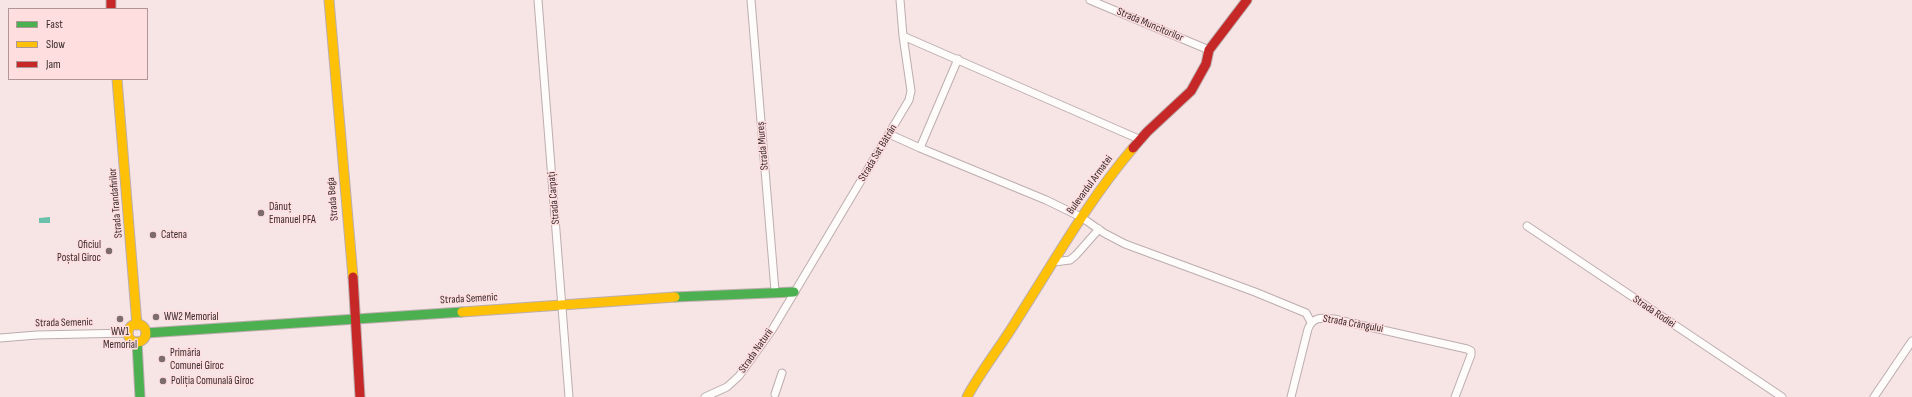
<!DOCTYPE html>
<html>
<head>
<meta charset="utf-8">
<style>
  body { margin:0 }
  #map { position:relative; width:1912px; height:397px; overflow:hidden; background:#f7e5e6; font-family:"Sofia Sans Condensed",sans-serif }
  canvas { display:block }
  .legend { position:absolute; left:8px; top:8px; width:140px; height:72px; box-sizing:border-box; background:#fededf; border:1px solid #b09697; margin:0; padding:5px 7px; list-style:none; font-size:12px; color:#3a2b2c }
  .legend li { display:flex; align-items:center; gap:8px; height:20px }
  .legend b { width:20px; border:1px solid #b09697 }
</style>
</head>
<body>
<div id="map">
<canvas width="1912" height="397"></canvas>
<ul class="legend">
<li><b style="height:5px;background:#4caf50"></b>Fast</li>
<li><b style="height:5px;background:#ffc107"></b>Slow</li>
<li><b style="height:5px;background:#c62828"></b>Jam</li>
</ul>
</div>
<script>
const context = document.querySelector('canvas').getContext('2d');
context.lineJoin = 'round';
function fill(path, color) {
  context.fillStyle = color;
  context.fill(path, 'evenodd');
}
function strokePath(path, color, width, dash) {
  context.strokeStyle = color;
  context.lineWidth = width;
  context.lineCap = dash ? 'butt' : 'round';
  context.setLineDash(dash || []);
  context.stroke(path);
}
function drawText(font, color, halo, rows, align = 'center') {
  context.font = font + ' "Sofia Sans Condensed",sans-serif';
  context.lineWidth = 3;
  context.setLineDash([]);
  context.textBaseline = 'middle';
  context.strokeStyle = halo;
  context.fillStyle = color;
  for (const [text, x, y, turn = 0] of rows) {
    context.save();
    context.translate(x, y);
    context.rotate((+turn || 0) * Math.PI / 180);
    context.textAlign = isNaN(turn) ? turn : align;
    if (halo) context.strokeText(text, 0, 0);
    context.fillText(text, 0, 0);
    context.restore();
  }
}
fill(new Path2D(`
  M50,217V223H39V218Z`), '#6ac1ab');
const street = new Path2D(`
  M538,0L569,397
  M751,0L775,291
  M1090,0L1209,50
  M903,36L1141,140
  M889,134L920,148L1046,200L1081,217L1104,233L1125,244L1255,292L1306,313L1311,322
  M920,148L958,59
  M1527,226L1782,397
  M1054,262L1070,260L1076,255L1099,229
  M0,338L37,335L129,333
  M775,394L782,373
  M705,397L727,387L739,376L772,330L909,100L911,91L903,36L900,0
  M1291,397L1308,329C1313,316 1322,318 1334,319L1467,349L1471,351V355L1455,397
  M1874,397L1912,341`);
const fast = new Path2D(`
  M675,297L794,292
  M146,333L462,312
  M137,342L140,397`);
const slow = new Path2D(`
  M329,0L353,277
  M117,79L137,325
  M462,312L675,297
  M128 333a9 9 0 1 1 18 0a9 9 0 1 1-18 0Z
  M967,397C982,369 1002,345 1018,318C1055,260 1088,201 1133,148`);
const jam = new Path2D(`
  M111,0V9
  M1133,148L1147,132L1191,91L1206,64L1209,50L1247,0
  M353,277L360,397`);
strokePath(street, '#bcadae', 9);
strokePath(fast, '#bcadae', 11);
strokePath(slow, '#bcadae', 11);
strokePath(jam, '#bcadae', 11);
strokePath(street, '#fefbfb', 7);
strokePath(fast, '#4caf50', 9);
strokePath(slow, '#ffc107', 9);
strokePath(jam, '#c62828', 9);
for (const [x, y, r, color] of [
  [261,213,4,"#7c6c6d"],
  [153,235,4,"#7c6c6d"],
  [109,251,4,"#7c6c6d"],
  [156,317,4,"#7c6c6d"],
  [120,319,4,"#7c6c6d"],
  [162,359,4,"#7c6c6d"],
  [163,381,4,"#7c6c6d"]
]) {
  const dot = new Path2D();
  dot.arc(x, y, r, 0, 2 * Math.PI);
  context.fillStyle = color;
  context.fill(dot);
  strokePath(dot, '#fededf', 1.5);
}
drawText('11px', '#3a2b2c', '#fededf', [
  ["Strada Muncitorilor",1150,25,23],
  ["Strada Mureș",763,146,-95],
  ["Strada Sat Bătrân",878,153,-59],
  ["Bulevardul Armatei",1090,185,-54],
  ["Strada Carpați",554,198,-95],
  ["Strada Bega",333,199,-95],
  ["Strada Trandafirilor",116,203,-95],
  ["Strada Semenic",469,299,-3],
  ["Strada Rodiei",1654,312,34],
  ["Strada Semenic",64,323,-1],
  ["Strada Crângului",1353,324,10],
  ["Strada Naturii",756,351,-55]
]);
drawText('11px', '#3a2b2c', '#fededf', [
  ["Dănuț",269,207],
  ["Emanuel PFA",269,220],
  ["Catena",161,235],
  ["Oficiul",101,245,"right"],
  ["Poștal Giroc",101,258,"right"],
  ["WW2 Memorial",164,317],
  ["WW1",120,332,"center"],
  ["Memorial",120,345,"center"],
  ["Primăria",170,353],
  ["Comunei Giroc",170,366],
  ["Poliția Comunală Giroc",171,381]
], 'left');
</script>
</body>
</html>
